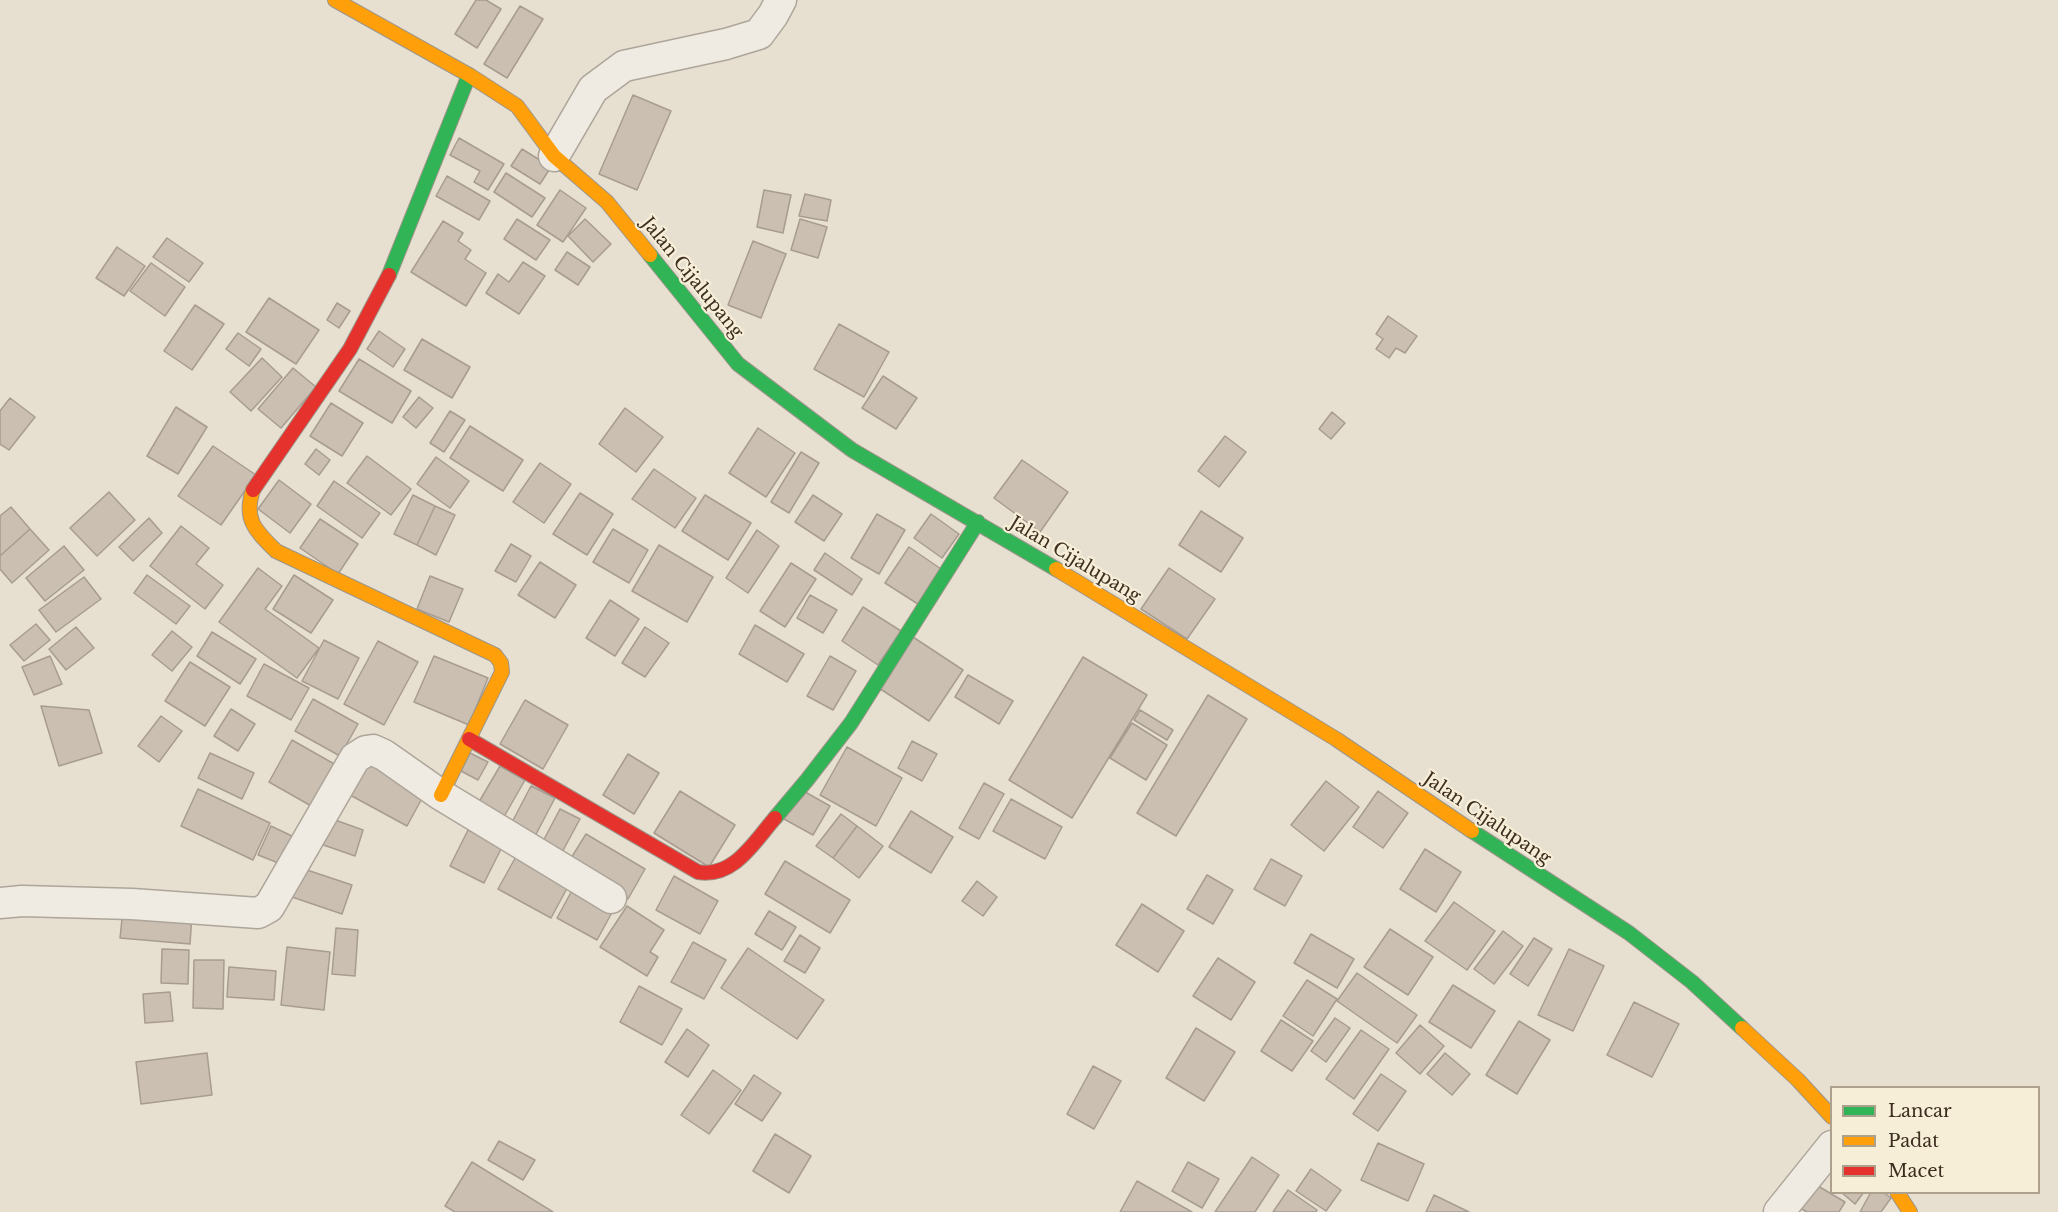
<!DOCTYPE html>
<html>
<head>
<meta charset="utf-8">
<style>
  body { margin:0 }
  #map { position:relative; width:2058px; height:1212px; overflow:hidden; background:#e7e0d1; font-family:"Libre Baskerville",serif }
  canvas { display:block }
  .legend { position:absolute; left:1830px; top:1086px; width:210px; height:108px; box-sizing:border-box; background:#f7eed8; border:2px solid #ada18e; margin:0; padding:8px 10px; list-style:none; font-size:18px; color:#3d2e20 }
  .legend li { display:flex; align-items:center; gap:12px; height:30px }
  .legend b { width:30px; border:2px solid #ada18e }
</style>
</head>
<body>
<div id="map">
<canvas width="2058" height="1212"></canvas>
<ul class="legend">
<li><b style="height:8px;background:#30b455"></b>Lancar</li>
<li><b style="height:8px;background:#ff9f0a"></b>Padat</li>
<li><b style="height:8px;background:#e5322d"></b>Macet</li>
</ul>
</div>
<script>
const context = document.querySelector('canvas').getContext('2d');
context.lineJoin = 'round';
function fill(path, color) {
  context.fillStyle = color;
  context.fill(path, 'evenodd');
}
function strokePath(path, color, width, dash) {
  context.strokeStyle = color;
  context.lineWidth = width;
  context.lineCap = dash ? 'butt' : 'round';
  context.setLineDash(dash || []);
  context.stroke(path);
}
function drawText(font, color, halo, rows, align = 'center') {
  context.font = font + ' "Libre Baskerville",serif';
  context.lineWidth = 4.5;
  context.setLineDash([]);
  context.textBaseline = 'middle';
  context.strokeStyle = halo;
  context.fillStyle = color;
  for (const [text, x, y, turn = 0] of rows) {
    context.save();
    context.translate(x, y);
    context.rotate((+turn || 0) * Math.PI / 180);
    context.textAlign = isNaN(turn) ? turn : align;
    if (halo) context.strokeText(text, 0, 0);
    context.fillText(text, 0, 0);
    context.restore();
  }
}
const building = new Path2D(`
  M476,0H486L501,9L477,48L455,34Z
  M520,6L543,19L507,78L484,64Z
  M633,95L671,111L637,190L599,174Z
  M459,138L504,164L488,190L474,182L480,171L450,155Z
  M522,149L551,167L540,184L511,166Z
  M506,173L545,198L532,217L494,192Z
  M447,176L490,201L479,220L436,196Z
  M560,190L586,208L563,242L537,225Z
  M764,190L791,195L783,233L757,227Z
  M805,194L831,200L827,221L799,216Z
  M517,219L550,240L536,260L504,239Z
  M585,219L611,244L593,262L568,236Z
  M800,219L827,227L818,258L791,250Z
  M443,221L463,233L458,241L471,250L465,259L486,273L466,306L411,272Z
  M167,238L203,263L189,282L153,257Z
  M753,241L786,254L761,318L728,305Z
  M117,247L145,266L124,296L96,278Z
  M567,252L590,267L578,285L555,270Z
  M523,262L545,276L519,314L486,293L498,274L509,282Z
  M151,263L185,287L165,316L130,291Z
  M269,298L319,330L296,364L246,332Z
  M337,303L350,311L339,328L327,320Z
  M195,305L224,324L192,370L164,351Z
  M1388,316L1417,336L1405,353L1396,348L1389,358L1376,349L1383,339L1376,334Z
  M839,324L889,352L864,397L814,369Z
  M379,331L405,349L393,367L367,349Z
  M238,333L261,349L249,366L226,349Z
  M422,339L470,367L452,398L404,370Z
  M262,358L282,377L251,411L230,392Z
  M359,359L411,391L392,423L339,391Z
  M293,368L316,387L281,428L258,409Z
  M883,376L917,398L896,429L862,408Z
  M419,397L433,408L416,428L403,417Z
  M10,398L35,417L9,450L0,444V411Z
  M331,403L363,423L342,456L310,436Z
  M176,407L207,427L178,474L147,456Z
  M625,408L663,437L636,472L599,444Z
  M450,411L465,420L444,452L430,443Z
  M1332,412L1345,423L1331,439L1319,429Z
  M470,426L523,460L503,491L450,458Z
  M758,428L795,453L766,497L729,473Z
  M1225,436L1246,452L1219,487L1198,471Z
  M213,446L256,475L221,525L178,496Z
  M316,449L330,460L319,475L305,464Z
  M801,452L819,463L789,513L771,502Z
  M367,456L411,489L391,515L347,483Z
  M436,457L469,481L450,508L417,484Z
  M1022,460L1068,492L1040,532L994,498Z
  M540,463L571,484L544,523L513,502Z
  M654,469L696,498L675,528L632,499Z
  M279,480L311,504L290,533L258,509Z
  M334,481L380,513L362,538L317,506Z
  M109,492L135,520L97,556L70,528Z
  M580,493L613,514L587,555L553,534Z
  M413,495L435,506L417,545L394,534Z
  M705,495L751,523L728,560L682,531Z
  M813,495L842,514L824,541L795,522Z
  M435,506L455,515L436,555L417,545Z
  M11,507L30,529L0,556V516Z
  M1201,511L1243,538L1221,572L1179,545Z
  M877,514L905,530L879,574L851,558Z
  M931,514L959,534L942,558L914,538Z
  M149,518L162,533L133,561L119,547Z
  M320,519L358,544L338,574L300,548Z
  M181,526L209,548L196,564L223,585L205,609L150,566Z
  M30,529L49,550L12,583L0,569V556Z
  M613,529L648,550L629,583L593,562Z
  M757,530L779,546L748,593L726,578Z
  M511,544L531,556L516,582L495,571Z
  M659,545L713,577L687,622L632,591Z
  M64,546L84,570L45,601L26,578Z
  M909,547L944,571L921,606L885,583Z
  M825,553L862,579L852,595L814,570Z
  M540,562L576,585L555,618L518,595Z
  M791,563L816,579L785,627L760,611Z
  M258,568L282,586L265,609L319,648L297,678L219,622Z
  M1169,568L1215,599L1187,639L1141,609Z
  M147,575L190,606L176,624L134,593Z
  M294,575L333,600L311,633L273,609Z
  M430,576L463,589L449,622L417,609Z
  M84,577L101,599L56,632L39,610Z
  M810,595L837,610L823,633L797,618Z
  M610,600L639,619L615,656L586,638Z
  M863,607L901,631L878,665L842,641Z
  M36,624L50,640L24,661L10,645Z
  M755,625L804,654L787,682L739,654Z
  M76,627L94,648L66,670L49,649Z
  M645,627L669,643L645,677L622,663Z
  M172,631L192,647L172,671L152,655Z
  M212,632L256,659L240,684L197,656Z
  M913,637L963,670L929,721L879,688Z
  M324,640L359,658L338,699L302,681Z
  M378,641L418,662L384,725L344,704Z
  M50,656L62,684L34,695L22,667Z
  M434,656L488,678L469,725L414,702Z
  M830,656L856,671L833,710L807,696Z
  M1083,657L1147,695L1072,818L1009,780Z
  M190,662L230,687L205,726L165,701Z
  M264,664L309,688L291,720L247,696Z
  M968,675L1013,701L999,724L955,697Z
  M1208,695L1247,719L1176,836L1137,813Z
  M313,699L358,724L340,756L295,731Z
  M525,700L568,725L543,769L500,744Z
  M41,706L89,710L102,753L59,766Z
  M231,709L255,724L238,751L214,736Z
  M1140,710L1173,730L1167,740L1134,720Z
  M161,716L182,731L159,762L138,746Z
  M1132,723L1167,745L1146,780L1110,758Z
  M292,740L336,765L313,807L269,782Z
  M912,741L937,754L922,781L898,768Z
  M847,747L902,778L876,826L820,795Z
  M210,753L254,773L242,799L198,778Z
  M470,753L488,762L478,780L461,771Z
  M628,754L659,773L634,814L603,795Z
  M370,760L426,791L407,826L350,795Z
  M500,766L525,780L501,822L476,807Z
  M1326,781L1359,807L1324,851L1291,825Z
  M984,783L1004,794L979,839L959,828Z
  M531,786L555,798L533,840L509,828Z
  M198,789L270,823L253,860L181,826Z
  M800,789L830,806L813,835L784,819Z
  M680,791L735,825L709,867L654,833Z
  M1378,791L1408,813L1383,848L1353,827Z
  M1011,799L1062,827L1045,859L993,831Z
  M560,809L580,819L560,856L541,845Z
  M911,811L953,837L931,873L889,847Z
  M841,814L857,826L833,858L816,846Z
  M324,816L363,830L355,856L315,842Z
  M271,826L294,837L281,864L258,855Z
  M857,826L883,846L859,878L833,858Z
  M468,830L502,847L484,883L450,866Z
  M586,834L645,869L628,899L568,863Z
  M1425,849L1461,872L1436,912L1400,889Z
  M518,853L571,881L551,918L498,889Z
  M1271,859L1302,876L1285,906L1254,889Z
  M785,861L850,900L830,933L765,894Z
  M298,867L352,885L342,914L289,896Z
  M1207,875L1233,890L1213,924L1187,909Z
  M674,876L718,901L700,934L656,910Z
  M977,881L997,897L983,916L962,901Z
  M575,885L615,907L597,940L557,918Z
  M1454,902L1495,931L1467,970L1425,941Z
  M1142,904L1184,931L1158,972L1116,945Z
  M627,906L664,930L650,952L658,957L647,976L600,947Z
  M123,909L192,915L190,944L120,938Z
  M769,911L796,927L782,950L755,934Z
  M336,928L358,930L355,976L332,974Z
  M1390,929L1433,957L1408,995L1364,967Z
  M1503,931L1523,946L1494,984L1474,969Z
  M1311,934L1354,959L1337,988L1294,963Z
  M800,935L820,948L805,973L784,961Z
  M1534,938L1552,949L1528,986L1510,974Z
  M693,942L726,960L704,999L671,982Z
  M287,947L330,952L324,1010L281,1005Z
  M748,948L824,1000L797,1039L721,988Z
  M162,949L189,950L188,984L161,983Z
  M1569,949L1604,966L1573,1031L1538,1015Z
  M1218,958L1255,982L1231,1020L1193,996Z
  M194,960H224L223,1009L193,1008Z
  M229,967L276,971L274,1000L227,997Z
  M1357,973L1417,1015L1397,1043L1337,1001Z
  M1307,980L1337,999L1313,1036L1283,1016Z
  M1453,985L1495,1011L1471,1048L1429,1022Z
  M639,986L682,1009L662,1045L620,1022Z
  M170,992L173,1021L145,1023L143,994Z
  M1634,1002L1679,1024L1652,1077L1607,1055Z
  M1335,1018L1350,1028L1326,1062L1311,1051Z
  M1281,1020L1313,1041L1292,1071L1261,1051Z
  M1519,1021L1550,1040L1517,1094L1486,1075Z
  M1420,1025L1444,1046L1420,1074L1396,1053Z
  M1196,1028L1235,1052L1204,1101L1166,1078Z
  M687,1029L709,1045L688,1077L665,1062Z
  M1361,1030L1389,1049L1354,1099L1326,1079Z
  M207,1053L212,1095L141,1104L136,1062Z
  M1445,1053L1470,1074L1452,1095L1427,1074Z
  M1093,1066L1121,1081L1094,1129L1067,1114Z
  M713,1070L741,1090L709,1134L681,1115Z
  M1381,1074L1406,1091L1378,1131L1353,1114Z
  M754,1075L781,1093L762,1121L735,1104Z
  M775,1134L811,1156L789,1193L753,1171Z
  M499,1141L535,1160L523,1180L488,1160Z
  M1378,1143L1424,1164L1408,1201L1361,1180Z
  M1252,1157L1279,1175L1255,1212H1215Z
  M472,1162L553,1212H455L445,1206Z
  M1188,1162L1219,1179L1202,1208L1172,1191Z
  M1311,1169L1341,1190L1326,1211L1296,1191Z
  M1137,1181L1192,1212H1120Z
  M1813,1183L1845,1202L1839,1212H1807L1798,1207Z
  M1288,1190L1317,1210L1316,1212H1273Z
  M1841,1192H1864L1855,1204Z
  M1871,1192H1883L1891,1198L1881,1212H1860Z
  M1434,1195L1469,1212H1426Z`);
fill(building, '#cbbfb2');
strokePath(building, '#a89c90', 1.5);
const street = new Path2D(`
  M554,156L593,89L624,66L726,44L759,34L773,15L781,0
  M0,903L22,901L132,904L258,913L269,907L355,758L366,751L373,750L384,755L441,795L611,898
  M1779,1212L1832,1146`);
const fast = new Path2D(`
  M650,255L738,364L852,450L1056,569
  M389,275L469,75
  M775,818L807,780L851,723L978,522
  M1472,831L1629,933L1692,982L1742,1028`);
const slow = new Path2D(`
  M335,0L469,75L517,106L554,156L607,202L650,255
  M253,490C243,520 256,531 276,551L495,655L501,663L502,672L441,795
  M1056,569L1336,739L1472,831
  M1742,1028L1798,1080L1832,1117
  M1897,1192L1910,1212`);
const jam = new Path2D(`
  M253,490L350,349L389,275
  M469,739L698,872C734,878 754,842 775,818`);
strokePath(street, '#ada599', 33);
strokePath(fast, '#9c958a', 16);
strokePath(slow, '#9c958a', 16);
strokePath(jam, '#9c958a', 16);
strokePath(street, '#efebe3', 30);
strokePath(fast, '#30b455', 14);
strokePath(slow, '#ff9f0a', 14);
strokePath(jam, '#e5322d', 14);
drawText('18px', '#3d2e20', '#f7eed8', [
  ["Jalan Cijalupang",692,278,51],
  ["Jalan Cijalupang",1075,560,31],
  ["Jalan Cijalupang",1487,819,34]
]);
</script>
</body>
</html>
